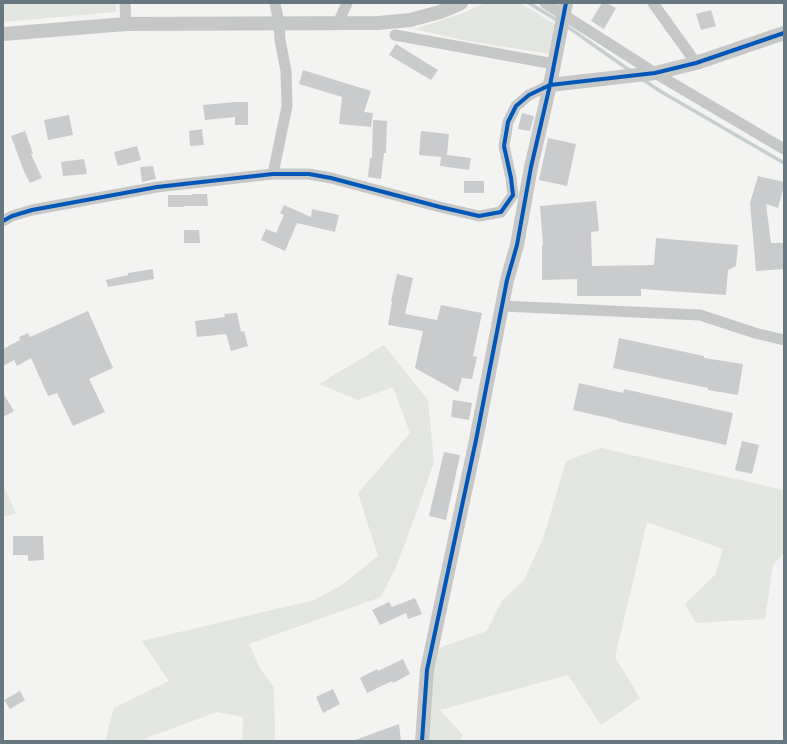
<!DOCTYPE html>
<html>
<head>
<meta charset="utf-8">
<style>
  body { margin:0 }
  #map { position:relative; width:787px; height:744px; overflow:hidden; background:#f3f3f2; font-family:"Fira Sans Condensed",sans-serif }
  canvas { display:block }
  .frame { position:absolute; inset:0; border:4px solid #66777f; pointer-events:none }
</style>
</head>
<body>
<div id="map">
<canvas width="787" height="744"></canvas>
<div class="frame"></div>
</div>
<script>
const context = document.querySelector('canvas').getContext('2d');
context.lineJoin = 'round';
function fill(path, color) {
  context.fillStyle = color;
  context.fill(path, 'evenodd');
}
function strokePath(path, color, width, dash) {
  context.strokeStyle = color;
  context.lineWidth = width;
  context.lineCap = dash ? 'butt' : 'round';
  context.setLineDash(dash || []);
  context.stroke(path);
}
fill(new Path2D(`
  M3,3H116V12L3,22Z
  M485,3H520L556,25L551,54L462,40L415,29L461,14Z
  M384,345L428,400L434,462L417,511L396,567L381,597L249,644L260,668L274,688L275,741H242L243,717L217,712L149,737L141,741H106V737L114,708L169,681L142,641L314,600L342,585L378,556L358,493L410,433L393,387L358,400L319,384Z
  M601,448L784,490V553L773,565L765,619L696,623L685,604L715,575L723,549L647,522L615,657L640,698L601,725L568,675L440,710L463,735L459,741H428L436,649L487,631L502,601L524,580L544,536L566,461Z
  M3,485L16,513L3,517Z`), '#e2e5e0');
strokePath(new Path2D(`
  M529,3L560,22
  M565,25L632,72
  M642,79L660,91L784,163`), '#c7cfd1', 3.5);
fill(new Path2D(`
  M602,3H606L616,8L604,29L591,21Z
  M711,10L716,26L701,30L696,14Z
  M396,44L438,70L431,80L389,55Z
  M303,70L371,91L364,112L373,113L371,127L339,124L342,97L299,84Z
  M235,102H248V125H235V117L205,120L203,105Z
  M522,113L534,116L530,131L518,129Z
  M69,115L73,135L48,140L44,120Z
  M373,120L387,121L386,153H384L381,179L368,177L370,158H372Z
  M202,129L204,145L190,146L189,131Z
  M25,131L33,153L31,154L42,178L30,183L23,169L11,136Z
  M421,131L449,134L447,155L471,158L469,170L440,166L441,157L419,155Z
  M548,138L576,144L567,186L539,180Z
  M137,146L141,160L118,166L114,152Z
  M84,159L87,174L63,176L61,162Z
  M153,166L156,179L142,182L140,167Z
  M758,176L784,182V186L778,208L766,204L771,243H784V269L756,271L750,203Z
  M464,181H484V193H464Z
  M192,194H207L208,206H184V207H168V195H192Z
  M596,201L599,231L591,232L592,266L654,265L656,238L738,245L736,266L728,270L726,295L641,289V296H577V279L542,280V245H543L540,206Z
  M284,205L311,217L312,209L339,215L335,232L297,223L285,251L261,240L266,229L276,233L284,215L280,213Z
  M184,230H199L200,243H184Z
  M153,269L154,279L108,287L106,280L128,275V273Z
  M397,274L413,278L405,314L437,320L441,305L482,313L473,356L477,357L472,379L462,378L458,392L415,368L423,331L388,325L392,302L391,301Z
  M88,311L113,368L89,379L105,412L73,426L57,393L48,396L31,358L17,366L14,360L3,366V349L20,340L19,337L28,333L30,337Z
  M237,313L241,332L244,331L248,346L231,351L226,334L197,337L195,321L225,317L224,314Z
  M619,338L704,356V358L743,364L738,395L708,390V388L613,368Z
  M579,383L623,393L624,389L733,413L726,445L617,421V420L573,410Z
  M3,393L14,411L3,417Z
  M453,400L472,403L469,420L451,417Z
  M742,441L759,445L752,474L735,470Z
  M444,452L460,455L446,520L429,516Z
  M13,536H43L44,560L28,561V555H13Z
  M415,598L422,614L408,619L406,613L380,625L372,610L389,602L392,607Z
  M403,659L410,674L393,683L392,681L367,693L360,678L377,669L378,671Z
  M333,689L340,704L323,713L316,697Z
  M20,691L25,700L10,709L4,700Z
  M399,724L401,741H355V740Z`), '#cacbcc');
strokePath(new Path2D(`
  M125,3L126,24
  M545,3L655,73L784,149
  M653,3L696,63
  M338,23L347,3
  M395,35L554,64
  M273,174L287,106L286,71L280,40L279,23L275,3
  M3,221L12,216L32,210L157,187L273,174H309L331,178L440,207L479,216L501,212L513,195L511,178L504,146L508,122L516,106L529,95L550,85
  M502,306L700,315L755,333L784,340`), '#c6c8c8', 11);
strokePath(new Path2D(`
  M3,34L126,24L378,23L410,20L440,12L461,3
  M550,85L655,73L696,63L784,33
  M422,741L427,670L476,440L507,280L517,245L531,167L550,85L566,3`), '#c6c8c8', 14);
strokePath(new Path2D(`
  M3,221L12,216L32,210L157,187L273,174H309L331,178L440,207L479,216L501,212L513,195L511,178L504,146L508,122L516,106L529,95L550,85L655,73L696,63L784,33
  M422,741L427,670L476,440L507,280L517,245L531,167L550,85L566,3`), '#0057b8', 4);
</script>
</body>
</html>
